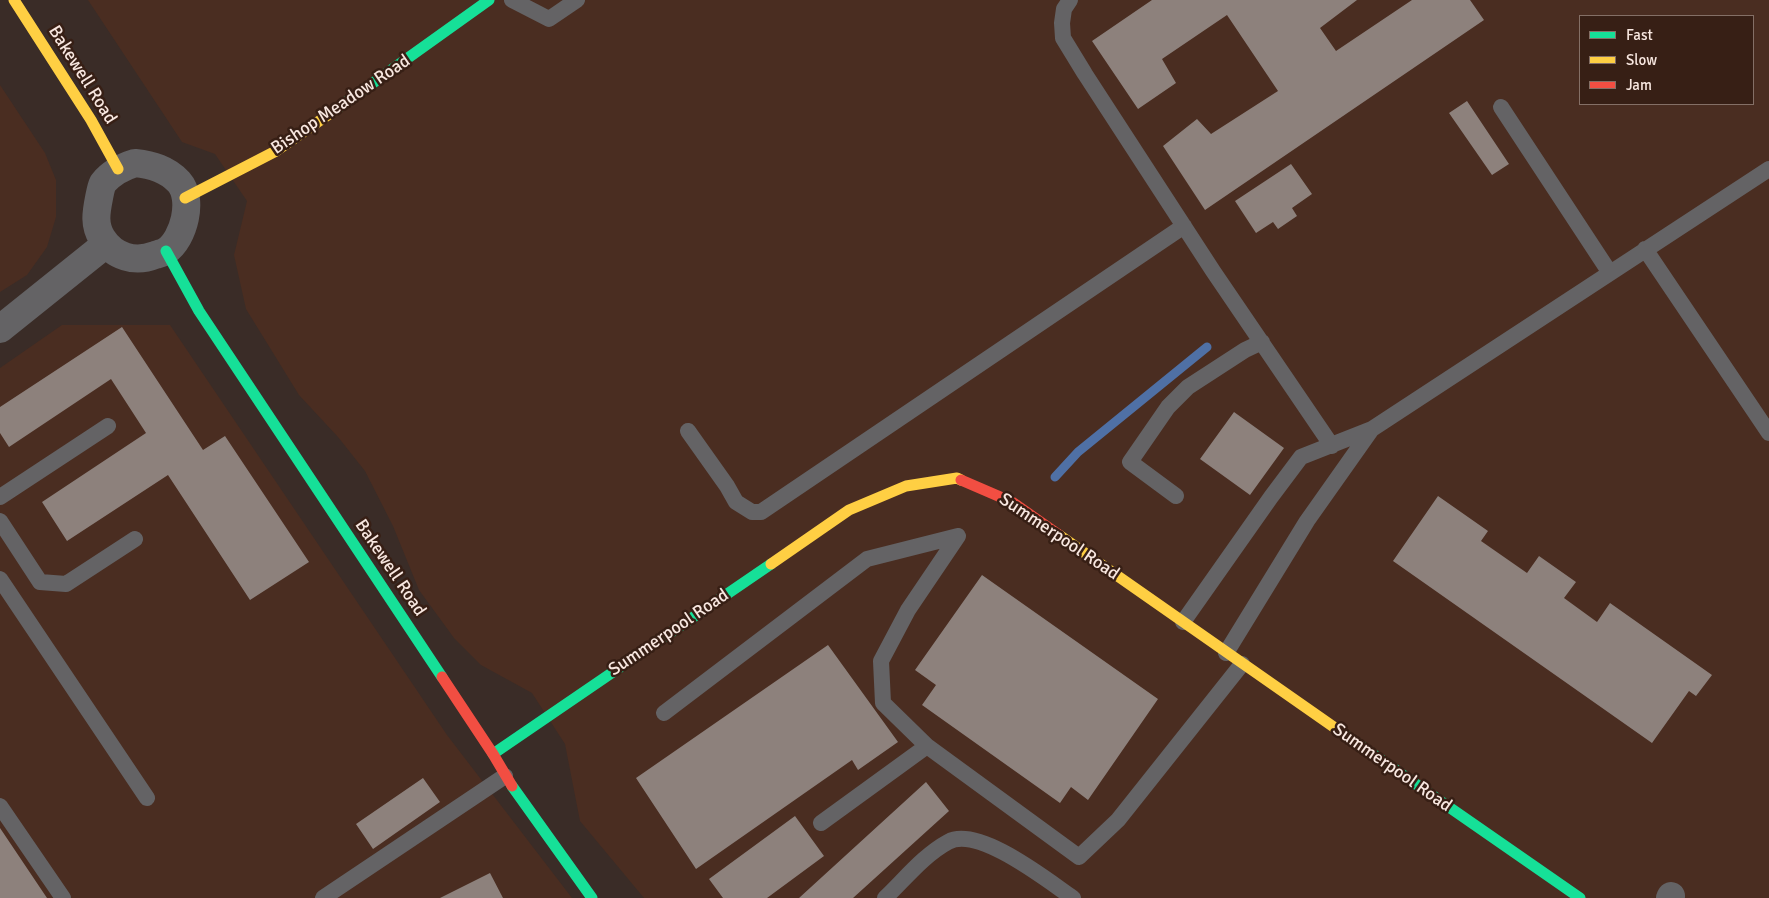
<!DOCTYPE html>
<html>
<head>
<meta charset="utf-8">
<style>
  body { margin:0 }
  #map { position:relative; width:1769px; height:898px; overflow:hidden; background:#3a2c27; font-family:Signika,sans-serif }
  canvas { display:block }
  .legend { position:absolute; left:1579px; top:15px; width:175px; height:90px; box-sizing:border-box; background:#371f15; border:1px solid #846f66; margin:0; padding:6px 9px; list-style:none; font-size:15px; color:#f8e7e0 }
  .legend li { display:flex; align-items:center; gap:10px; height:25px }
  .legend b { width:25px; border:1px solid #846f66 }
</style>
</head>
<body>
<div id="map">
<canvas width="1769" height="898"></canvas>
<ul class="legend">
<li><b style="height:6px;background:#16e098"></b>Fast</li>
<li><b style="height:6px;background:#ffcf43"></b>Slow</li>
<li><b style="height:6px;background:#f24e42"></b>Jam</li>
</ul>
</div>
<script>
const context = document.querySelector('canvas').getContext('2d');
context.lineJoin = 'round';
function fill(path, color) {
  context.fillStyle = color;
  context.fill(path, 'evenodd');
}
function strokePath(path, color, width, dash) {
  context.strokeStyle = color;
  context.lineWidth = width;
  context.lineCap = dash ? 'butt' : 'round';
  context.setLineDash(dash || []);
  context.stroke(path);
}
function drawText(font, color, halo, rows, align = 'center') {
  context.font = font + ' Signika,sans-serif';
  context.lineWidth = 5;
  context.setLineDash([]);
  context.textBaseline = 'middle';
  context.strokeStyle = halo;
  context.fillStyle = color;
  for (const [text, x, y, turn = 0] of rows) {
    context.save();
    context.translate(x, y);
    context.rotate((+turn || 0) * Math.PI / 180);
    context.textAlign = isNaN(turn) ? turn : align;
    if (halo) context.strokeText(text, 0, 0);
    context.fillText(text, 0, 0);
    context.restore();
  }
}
fill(new Path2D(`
  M88,0H1769V898H644L580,821L565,744L532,693L481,665L454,638L419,590L393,526L365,471L338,437L299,395L246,309L234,255L247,201L215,154L182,142ZM1580,16H1753V104H1580Z
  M0,85L45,153L56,180V217L47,247L27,275L0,292Z
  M62,325H170L447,735L572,898H0V368Z`), '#4a2d21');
strokePath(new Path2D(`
  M1055,477L1078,452L1207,347`), '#4f70a5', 9);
fill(new Path2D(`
  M1152,0H1357L1320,28L1336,51L1412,0H1470L1484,20L1205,210L1163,146L1197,119L1211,134L1278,91L1227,15L1162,59L1176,83L1138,109L1092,41Z
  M1467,101L1509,164L1492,175L1449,113Z
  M1291,164L1312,194L1292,208L1297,216L1278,229L1273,222L1256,233L1235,201Z
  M122,327L203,450L225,436L309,562L250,600L168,475L67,541L42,502L146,433L111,379L9,447L0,433V407Z
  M1234,412L1284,448L1250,495L1200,459Z
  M1438,496L1488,531L1481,541L1527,573L1539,556L1576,582L1564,598L1597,622L1610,603L1712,675L1696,696L1689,691L1652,743L1393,561Z
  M982,575L1158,699L1088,800L1071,787L1060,803L922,705L936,685L915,670Z
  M828,645L898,742L858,770L852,760L696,869L636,778Z
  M423,778L440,802L373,849L356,824Z
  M926,782L949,811L853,898H799Z
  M795,816L824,856L767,898H723L709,879Z
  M0,828L47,898H0Z
  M490,873L503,898H440Z`), '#8d817c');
strokePath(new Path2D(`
  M512,0L549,19L577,0
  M1070,0L1064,9L1062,23L1063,38L1085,74L1213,271L1332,446
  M1501,107L1610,273
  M1645,249L1769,433
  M688,431L727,486L736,502L752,512H761L1184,226
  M1176,496L1130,462L1168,407L1188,387L1245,350L1262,342
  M0,497L108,426
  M0,521L40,582L66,584L135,539
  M958,536L908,610L881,661L883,703L927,746L1079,857L1118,820L1242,664
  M0,579L147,798
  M1183,622L1271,497L1301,457L1372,429L1769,169
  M1226,653L1307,521L1372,429
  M664,713L867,559L958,536
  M0,806L63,898
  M821,823L927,746
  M323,898L505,776
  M885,898C905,879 924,855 948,842C978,825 1048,881 1073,898`), '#646365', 16);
strokePath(new Path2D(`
  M135,163C152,165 167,169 179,182C194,199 184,239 166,251C163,253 158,254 155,255C135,263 114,257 102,238C94,225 96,213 99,198C100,193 101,187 103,183C112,172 122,167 135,163Z
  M0,329L106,244
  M1670,898L1671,896`), '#646365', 28);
strokePath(new Path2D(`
  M338,108L489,0
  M166,251L199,311L442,677
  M1338,730L1580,898
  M493,754L771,564
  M512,786L592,898`), '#16e098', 11);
strokePath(new Path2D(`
  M14,0L91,120L118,169
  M185,198L276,151L338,108
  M1059,535L1338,730
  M771,564L849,510L906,486L957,478L961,480`), '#ffcf43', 11);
strokePath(new Path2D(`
  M961,480L1012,502L1059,535
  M442,677L493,754L512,786`), '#f24e42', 11);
drawText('18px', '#f8e7e0', '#371f15', [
  ["Bakewell Road",82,75,58],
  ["Bishop Meadow Road",341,105,-34],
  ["Summerpool Road",1059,537,34],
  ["Bakewell Road",390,568,56],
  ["Summerpool Road",669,633,-34],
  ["Summerpool Road",1392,768,35]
]);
</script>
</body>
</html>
